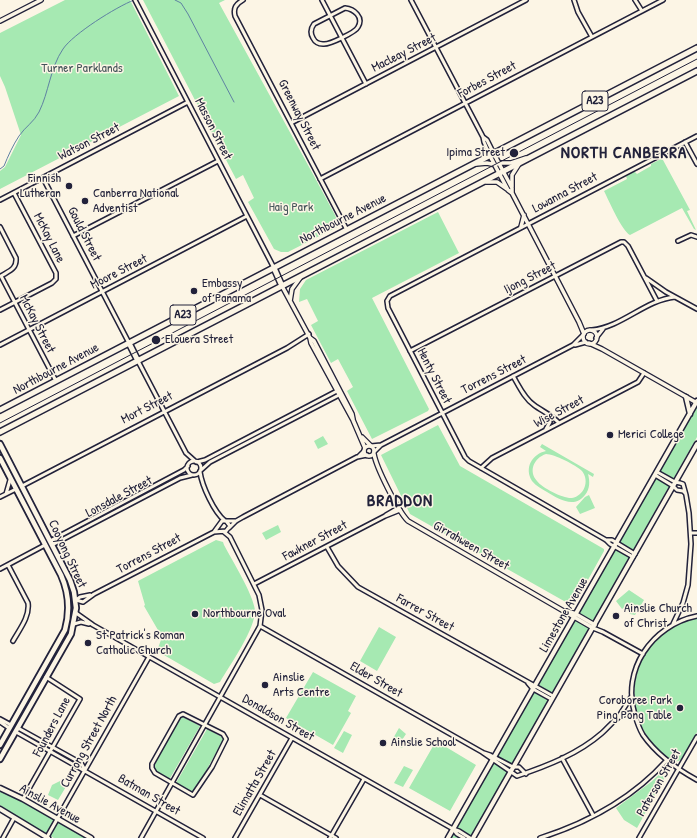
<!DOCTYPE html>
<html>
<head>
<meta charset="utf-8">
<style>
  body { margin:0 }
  canvas { display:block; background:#fcf5e5 }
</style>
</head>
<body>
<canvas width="697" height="838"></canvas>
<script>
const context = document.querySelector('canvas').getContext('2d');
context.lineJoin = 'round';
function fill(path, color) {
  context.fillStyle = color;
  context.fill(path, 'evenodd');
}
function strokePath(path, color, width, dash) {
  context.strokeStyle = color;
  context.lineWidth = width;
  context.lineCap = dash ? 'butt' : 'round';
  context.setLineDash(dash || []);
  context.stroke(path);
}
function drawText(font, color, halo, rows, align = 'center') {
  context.font = font + ' "Patrick Hand",sans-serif';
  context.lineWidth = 3;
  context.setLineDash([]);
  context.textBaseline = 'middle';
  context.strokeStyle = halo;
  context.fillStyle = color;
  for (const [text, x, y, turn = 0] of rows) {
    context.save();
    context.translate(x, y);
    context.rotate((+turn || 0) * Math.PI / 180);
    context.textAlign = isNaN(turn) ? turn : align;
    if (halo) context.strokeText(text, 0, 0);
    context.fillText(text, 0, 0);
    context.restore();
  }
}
fill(new Path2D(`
  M65,0H130L179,96L0,189V171L5,167L21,135L5,87L0,76V33Z
  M143,0H225L219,3L314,176L335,215L339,226L288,252H281L274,249L248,202L254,198L243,175L236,179Z
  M661,159L663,160L690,210L687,211L696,230L694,229L682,208L630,235C622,231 609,201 604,191L627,179L626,176V173L634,171L637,174L651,166V164Z
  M438,212L459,253L372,298L429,409L428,411L372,439L347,391L353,387L338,359L331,363L311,325L318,321L307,299L299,302L300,289L306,280Z
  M697,406V437L470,838H451Z
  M438,425L460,466L604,549V551L574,605H571L410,514L381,455Z
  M323,436L328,444L318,449L314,441Z
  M542,444L594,474L593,477L588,474C590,481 590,489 585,495C574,509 559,499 547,492C542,489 536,486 532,481C524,468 532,454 546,451L540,447ZM546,454C554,454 576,465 582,471C590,481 584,496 572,498C564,499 542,488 537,481C528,471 534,458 546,454Z
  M589,495L595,508L580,514L576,507L585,497Z
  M278,525L281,532L266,540L262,533Z
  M216,540L223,542L224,545C232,560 253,594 255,610C256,628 230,665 220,682L214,684L157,651L162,637L144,606L145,605L138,581Z
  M629,590L644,600L635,615L630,614L625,607L622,609L616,601Z
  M697,618V732L681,760L675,762C664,756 655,747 648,737C617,691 642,629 697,618Z
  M379,627L396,637L377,671L360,661Z
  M313,672L356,696L348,711L351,713L333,745L286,718Z
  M183,717L200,726L169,780L155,770L154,766L180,718Z
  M399,728L406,734L402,740L405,742L402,748L391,742Z
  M207,729L222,737L223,740L195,791L191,792L176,783Z
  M344,731L352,735L343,753L334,748Z
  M436,741L476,765L450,811L409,788Z
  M404,766L413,770L403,787L394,783Z
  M664,770L668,772L637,828L624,820L616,808L651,782Z
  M60,781L67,785L58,800L48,795L52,785Z
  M0,791L14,796L87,838H54L14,815L0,805Z`), '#a6e9b2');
strokePath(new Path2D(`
  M175,0L181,3L188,14L234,102
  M0,169L4,166C8,156 13,145 19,136C25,127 34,122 39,112C49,92 50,68 63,49C73,34 116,7 134,0`), '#5f82a2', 1);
const minor = new Path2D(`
  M135,0L274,268
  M243,0C236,4 233,8 235,16L347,230
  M322,0L366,84
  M411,0L483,137L487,140L494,154
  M574,0L578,12L592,37
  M635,0L642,11
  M345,8C354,9 364,17 358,27C356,32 329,45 323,44C319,44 315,42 313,38C310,33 311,28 314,24Z
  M291,123L526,0
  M483,137L484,142L490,156
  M685,142L697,164
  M43,178L129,343
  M320,179L663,0
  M0,200L188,102
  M0,227L16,258C17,269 9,271 1,276
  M73,236L218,161
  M678,241L691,235L697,237
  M1,276L56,381
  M646,278L666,292L697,309
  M0,310L52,283L56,279V273L14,193
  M592,330C622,327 645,300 675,297
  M596,338L603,329
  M0,345L247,216
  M575,345L586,342
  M410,351L621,242H624L628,246L657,301
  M138,361L186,453L196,462
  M513,376C519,386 524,398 534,405C542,411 552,415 559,423
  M546,429L550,422L549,415
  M371,446L381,445
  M374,452L381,445L573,345L583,335
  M359,456L364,451
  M187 468a7 7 0 1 1 14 0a7 7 0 1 1-14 0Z
  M197,462L205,460L337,391L340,392L339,395L210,462L200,471
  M481,468L492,458L638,382L644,373
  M200,472C202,486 214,512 225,521
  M657,472L675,482L680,483L683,484L686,495L689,513L691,544L688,585L683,603L673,624
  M655,475L673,486L677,490L683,491L685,493
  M22,486L287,348L309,334
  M6,494L10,480
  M0,497L16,489
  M386,515L398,508
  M229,528L236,521L243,517L357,457L367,455
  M214,532L222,521H236
  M691,533H697
  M606,540H612L635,554
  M50,541L184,470L188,466
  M52,545L180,478L192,475
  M327,547L338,566L358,587L553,696
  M633,557L610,544L606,540L469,461L465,457L388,308L387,301L390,296L697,136
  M8,565L28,603C30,617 19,630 13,641
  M0,569L45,545
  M254,584L385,516L400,510
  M76,600L83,602L94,594L214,532L226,531L230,526L226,521
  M76,600L80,597L90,595
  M76,613L93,625L453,829L459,831L470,838
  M697,616C652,625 621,670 635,715C637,722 640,730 643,735C657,755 677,769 697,780
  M74,624L81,622L89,624
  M260,626L482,752L517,776C547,766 578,754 602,733C613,723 618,713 634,713
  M593,628L603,632L643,654
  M528,683L533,689L551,699
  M183,714L223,734L226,739L212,767L193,795L155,773L152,768V764L179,716Z
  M619,716L631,697
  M0,719L11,725
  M0,722L9,728
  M18,728L81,763L85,770
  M16,732L203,838
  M484,753L490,755L513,767H519L526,774
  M562,758L593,815
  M260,795L336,838
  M23,799L80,699L46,677
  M453,829L457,834L464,838
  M47,837L149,657
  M3,838L14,818
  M141,838L260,626L262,610L259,595L230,537L224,532
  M235,838L292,738
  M330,838L364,779
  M540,838C587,823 633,798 667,760
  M639,838L697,737`);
const tertiary = new Path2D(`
  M0,21L41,0
  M494,154L512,188V193
  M490,156L508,190L512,193L579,322L584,334
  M499,163H511L526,158
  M476,164L487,163L496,165
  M486,182H497L507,189
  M512,187V175L519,164
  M521,227L524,215
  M282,286L310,338L311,343L353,420L365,448
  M290,301L292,289L300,278
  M583 337a7 7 0 1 1 14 0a7 7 0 1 1-14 0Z
  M310,338L314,341L352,414L353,419
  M589,343L602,349L697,403
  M362,437L371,446
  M364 451a5 5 0 1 1 10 0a5 5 0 1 1-10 0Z
  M374,454C376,467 398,511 408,521L593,628
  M567,611L576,614L595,625`);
const secondary = new Path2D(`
  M686,397L690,414
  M0,788L23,799L91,838
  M0,809L48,838
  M448,838L697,401
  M473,838L697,444`);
const primary = new Path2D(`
  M0,444L70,580L74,592L76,608L71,634L0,759
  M0,458L61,575C69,593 70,612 65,630L0,745`);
const trunk = new Path2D(`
  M274,268L282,286
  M129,343L138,361
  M0,410L697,48
  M0,432L697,71`);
strokePath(minor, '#22223b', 6);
strokePath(tertiary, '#22223b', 6);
strokePath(secondary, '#22223b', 7);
strokePath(primary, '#22223b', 8);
strokePath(trunk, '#22223b', 8);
strokePath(minor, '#fcf5e5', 3);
strokePath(tertiary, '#fcf5e5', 3.5);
strokePath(secondary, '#fcf5e5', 4);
strokePath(primary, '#fcf5e5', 4.5);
strokePath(trunk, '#fcf5e5', 5);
strokePath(new Path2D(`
  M0,423L697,59`), '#22223b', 1);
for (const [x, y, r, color] of [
  [514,153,5,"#22223b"],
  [69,186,4,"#22223b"],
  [85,201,4,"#22223b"],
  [194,291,4,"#22223b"],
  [156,340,5,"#22223b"],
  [610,435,4,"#22223b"],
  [195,614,4,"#22223b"],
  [616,616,4,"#22223b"],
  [88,643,4,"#22223b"],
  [265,685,4,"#22223b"],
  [680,708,4,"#22223b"],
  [383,743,4,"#22223b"]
]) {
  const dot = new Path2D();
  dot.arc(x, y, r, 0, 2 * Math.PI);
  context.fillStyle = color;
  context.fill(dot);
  strokePath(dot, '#fcf5e5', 1.5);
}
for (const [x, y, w] of [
  [595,101,26],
  [183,315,26]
]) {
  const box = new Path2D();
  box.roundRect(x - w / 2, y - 10, w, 20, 3);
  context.fillStyle = '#fcf5e5';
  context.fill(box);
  strokePath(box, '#22223b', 1);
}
drawText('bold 12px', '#22223b', null, [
  ["A23",595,101],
  ["A23",183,315]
]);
drawText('13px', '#22223b', '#fcf5e5', [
  ["Macleay Street",404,53,-27],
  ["Forbes Street",487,80,-28],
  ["Greenway Street",299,115,63],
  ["Masson Street",213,129,63],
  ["Watson Street",89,142,-27],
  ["Lowanna Street",565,193,-28],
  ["Northbourne Avenue",343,219,-27],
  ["Gould Street",84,234,63],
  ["McKay Lane",49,238,63],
  ["Moore Street",119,272,-27],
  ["Ijong Street",530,278,-27],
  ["McKay Street",37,324,63],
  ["Northbourne Avenue",56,369,-28],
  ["Torrens Street",494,375,-27],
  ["Henty Street",434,376,63],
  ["Mort Street",147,408,-27],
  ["Wise Street",559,412,-28],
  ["Lonsdale Street",119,497,-28],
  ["Fawkner Street",315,541,-28],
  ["Girrahween Street",471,546,30],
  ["Cooyong Street",67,554,65],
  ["Torrens Street",149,554,-28],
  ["Farrer Street",425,613,29],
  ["Limestone Avenue",564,615,-60],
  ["Elder Street",376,680,30],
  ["Donaldson Street",278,718,30],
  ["Founders Lane",52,727,-62],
  ["Currong Street North",89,742,-61],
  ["Elimatta Street",255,783,-60],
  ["Paterson Street",659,783,-60],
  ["Batman Street",149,795,30],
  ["Ainslie Avenue",50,804,29]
]);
drawText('13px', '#435459', '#fcf5e5', [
  ["Turner Parklands",82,69],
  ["Haig Park",291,208]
]);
drawText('13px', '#22223b', '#fcf5e5', [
  ["Ipima Street",505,153,"right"],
  ["Finnish",61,179,"right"],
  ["Lutheran",61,194,"right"],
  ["Canberra National",93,194],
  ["Adventist",93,209],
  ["Embassy",202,284],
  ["of Panama",202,299],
  ["Elouera Street",165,340],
  ["Merici College",618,435],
  ["Ainslie Church",624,609],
  ["of Christ",624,624],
  ["Northbourne Oval",203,614],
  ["St Patrick's Roman",96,636],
  ["Catholic Church",96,651],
  ["Ainslie",273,678],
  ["Arts Centre",273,693],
  ["Coroboree Park",672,701,"right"],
  ["Ping Pong Table",672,716,"right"],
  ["Ainslie School",391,743]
], 'left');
context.letterSpacing = '1px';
drawText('bold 17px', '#22223b', '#fcf5e5', [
  ["NORTH CANBERRA",624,153],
  ["BRADDON",400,501]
]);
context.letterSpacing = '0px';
</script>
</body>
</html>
